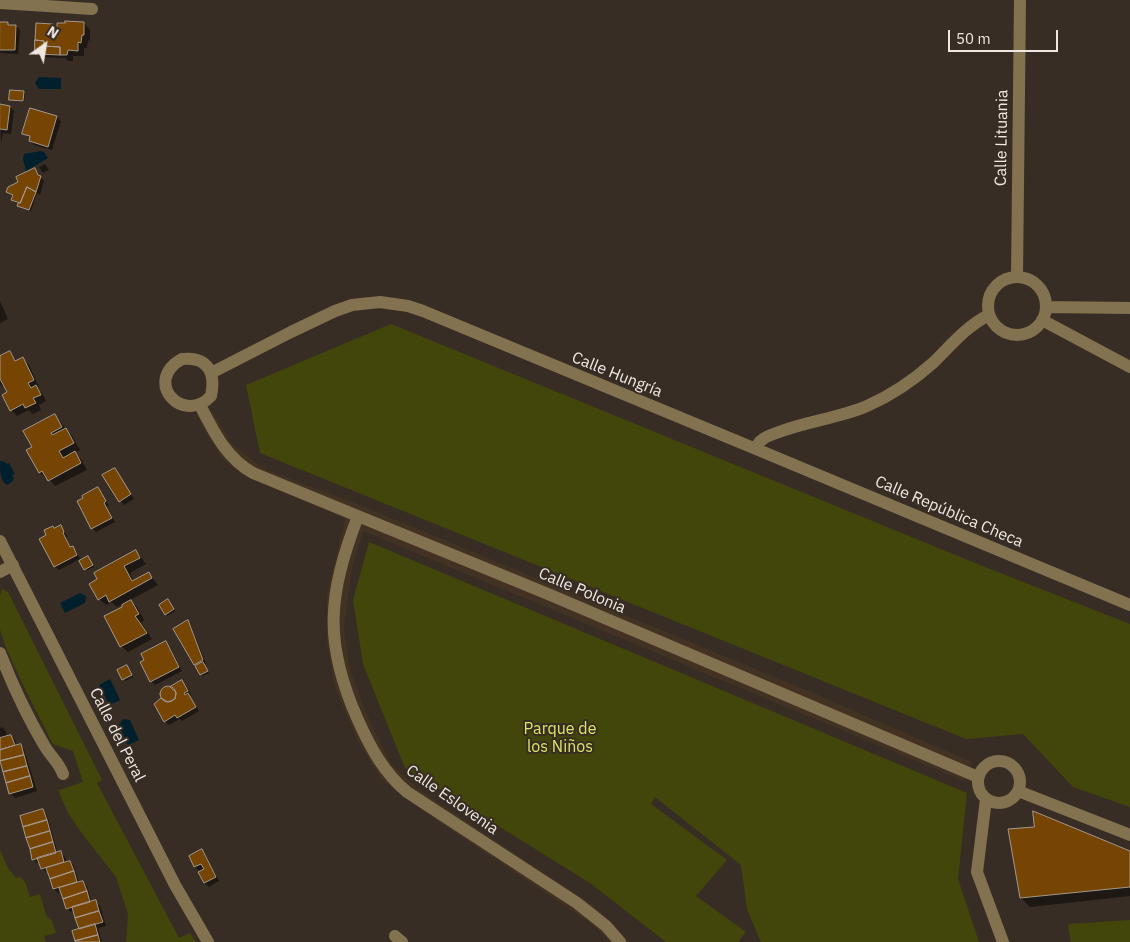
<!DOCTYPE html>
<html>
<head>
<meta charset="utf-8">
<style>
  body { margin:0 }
  #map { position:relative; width:1130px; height:942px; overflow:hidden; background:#372d24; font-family:"IBM Plex Sans",sans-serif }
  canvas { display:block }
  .north { position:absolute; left:20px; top:20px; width:50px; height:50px; -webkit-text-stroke:4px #372d24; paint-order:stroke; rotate:32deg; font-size:14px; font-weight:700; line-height:20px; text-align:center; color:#efe8e2 }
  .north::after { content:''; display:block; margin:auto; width:18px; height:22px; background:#efe8e2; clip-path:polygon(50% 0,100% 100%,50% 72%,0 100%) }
  .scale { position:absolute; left:948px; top:30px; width:110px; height:22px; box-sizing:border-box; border:2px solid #efe8e2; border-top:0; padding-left:6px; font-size:15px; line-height:18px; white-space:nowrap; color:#efe8e2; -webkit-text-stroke:4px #372d24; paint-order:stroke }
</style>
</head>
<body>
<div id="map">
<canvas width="1130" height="942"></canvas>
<div class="north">N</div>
<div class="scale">50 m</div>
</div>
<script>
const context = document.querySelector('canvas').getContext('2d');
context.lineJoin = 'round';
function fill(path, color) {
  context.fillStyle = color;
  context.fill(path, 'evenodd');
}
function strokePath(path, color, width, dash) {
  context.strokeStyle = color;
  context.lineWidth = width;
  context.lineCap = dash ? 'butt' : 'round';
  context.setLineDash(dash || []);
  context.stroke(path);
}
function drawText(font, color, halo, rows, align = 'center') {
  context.font = font + ' "IBM Plex Sans",sans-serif';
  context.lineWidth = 4;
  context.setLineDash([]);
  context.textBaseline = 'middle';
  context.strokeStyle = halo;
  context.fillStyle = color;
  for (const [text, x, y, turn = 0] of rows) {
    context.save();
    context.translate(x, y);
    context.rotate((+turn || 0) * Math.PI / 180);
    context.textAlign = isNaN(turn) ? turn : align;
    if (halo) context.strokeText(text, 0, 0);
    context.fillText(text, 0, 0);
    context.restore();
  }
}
fill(new Path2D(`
  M212,411L233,445L264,469L355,503L816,694L972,762L964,781L363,531L352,568L344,629L350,669L365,710L391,764L420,790L594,906L630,942H610L591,923L439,822L382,780L357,740L334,684L327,641V596L345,519L241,474L221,457L196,415Z`), '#413223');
fill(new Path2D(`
  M391,324L980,565L1130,624V807L1073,787L1023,734L966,739L260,453L246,385Z
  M369,542L967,793L958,879L979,942H761L747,909L741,865L655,797L651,804L727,860L696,896L746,932L738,942H666L590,883L405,768L363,664L353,600Z
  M2,589L8,592L102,780L97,783L179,938L190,933L196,942H126L128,914L116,877L81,832L68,813L60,795L59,790L83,782L73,751L53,744L26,691L6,648L0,629V596Z
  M0,850L8,868L16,878L21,877L26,884L30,897L40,894L46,915L52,921L56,933L44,936L46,942H0Z
  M1130,920V942H1071L1068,924Z`), '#42460a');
fill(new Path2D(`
  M39,77L61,78V89H39L35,83Z
  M41,151L44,152L48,158L26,171L23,159L24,154Z
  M0,461L5,462L7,464L9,463L15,474L12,475L14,478L12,482L7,485C0,481 0,470 0,461Z
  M80,593L86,596L85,603L65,613L60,603Z
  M110,679L120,700L109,705L99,685Z
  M123,719L130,720L139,740L128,745L119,725Z`), '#00202e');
fill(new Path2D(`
  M0,23L16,26L20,30L18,54L0,53Z
  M84,23L90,30V41L88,40L87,48H84V56H73V61H68L65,58L40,57L36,53L52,25L58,31Z
  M23,92L25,94L24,102L12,101L10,99Z
  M0,106L10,107L14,111L11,134L3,133L1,143Z
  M30,109L57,117L61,121L52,150L34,145L30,141L31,138L23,133Z
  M45,164L49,170L43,173L39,167Z
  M34,169L44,181L40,195L37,193L31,211L20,207L13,200L14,197L8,192Z
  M0,301L8,319L0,323Z
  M10,353L17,361L22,359L29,365L39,387L37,388L42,393L46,401L39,405L41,410L33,414L29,410L17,416L11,410L9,393L6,386L3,387L0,384V358Z
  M55,415L72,436L80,450L74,453L81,459L87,470L55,486L48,478L46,479L40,472L34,448Z
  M114,469L134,499L124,505L120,501Z
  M98,488L109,506L107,507L115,522L96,532L92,528Z
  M60,527L68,537H66L71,548L76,551L81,561L89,559L94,567L87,570L80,559L59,570L55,567V529Z
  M136,551L146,564L130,573L134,582L149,574L158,585L130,600L137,607L144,620L141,622L152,639L128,652L121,646L124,607L123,604L117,607L111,602L106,605L99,599L91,584Z
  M170,602L175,611L167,616L166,614Z
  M188,622L191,626L206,664L204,665L209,673L202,676L195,664Z
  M166,643L170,647L182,671L155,685L151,681Z
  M127,666L133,677L125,681L119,671Z
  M182,681L186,685L191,695L189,696L199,711L182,721L180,719L169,725L165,721V701L162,693L164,690L170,688L177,692Z
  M2,727L6,731L7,737L11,736L15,740L17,746L20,745L24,749L37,791L15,798L11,794L0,757V728Z
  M43,811L47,815L58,854L61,853L65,857L67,863L70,862L74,866L79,883L83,882L87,886L92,903L96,902L100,906L106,926L98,928L102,942H76L80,930L74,911L71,912L67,908L62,892L58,893L54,889L49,872H46L42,868L40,862L37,863L33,859Z
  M1010,830L1130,852V896L1030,907L1021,898Z
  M201,851L205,855L219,881L209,887L205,883L199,873L201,872L195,867L190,856Z`), '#0007');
const building = new Path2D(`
  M65,21L84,22V35H82L81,43L78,42V51L68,50L67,55H60V47L44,46V41L35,40L36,23L53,24L52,30H57V23H65Z
  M0,22H8V25H16L15,50H0Z
  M35,40L44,41V46L60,47V55L35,54Z
  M10,90L24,91L23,101L9,100Z
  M0,104L10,106L7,130L0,129Z
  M30,108L57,116L48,147L29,141L30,136L22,134Z
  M35,168L38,175L41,176L36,192L27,187L20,203L11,200L13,195L6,192L8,187L18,182L16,177Z
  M27,187L36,192L29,210L17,206L18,203H20Z
  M10,351L15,361L23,357L34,380L28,383L31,388L36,385L41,395L33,398L36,403L25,408L23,404L10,411L2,395L7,392L0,379V356Z
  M55,414L62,427L51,433L52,435L66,428L74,443L59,451L63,458L75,451L81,463L48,481L42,471L39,473L26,450L32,447L23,431Z
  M115,468L131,494L119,502L102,475Z
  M98,487L106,501L104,503L112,518L91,529L77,501L83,498L82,496Z
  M61,525L64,532L63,533L70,547L73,546L77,555L54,567L39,539L46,535L44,530L53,526L54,528Z
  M136,550L140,558L124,566L132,581L149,572L152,578L109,602L106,595L98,600L89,584L97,579L94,573Z
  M88,556L93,565L84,570L79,561Z
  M168,599L174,609L165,615L159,605Z
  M131,600L139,614L135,616L147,633L120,647L104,616L122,607V605Z
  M188,620L203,660L194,665L173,629Z
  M166,641L179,667L150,682L140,662L144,660L141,654Z
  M203,662L208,671L200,675L195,666Z
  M127,665L132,675L122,680L117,670Z
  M182,680L188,691L184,693L185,695L188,693L196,707L177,718L175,715L164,722L154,704L161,698L168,702L175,699L176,692L170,687Z
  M160 694a8 8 0 1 1 16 0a8 8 0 1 1-16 0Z
  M11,735L15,745L0,750V738Z
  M21,744L24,755L0,761V750Z
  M24,755L27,766L3,772L0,761Z
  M27,766L30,776L6,783L3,772Z
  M30,776L33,787L9,794L6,783Z
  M43,809L47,820L23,827L20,816Z
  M1033,811L1130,851V887L1020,898L1008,829L1034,827Z
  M47,820L50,831L26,838L23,827Z
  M50,831L53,842L30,849L26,838Z
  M53,842L56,853L32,860L30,849Z
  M202,849L216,877L204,883L198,872L204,869L201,864L194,867L189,856Z
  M61,851L64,862L41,869L37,858Z
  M70,861L74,871L50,879L46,868Z
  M74,871L77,882L53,889L50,879Z
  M83,881L87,891L63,899L59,888Z
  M87,891L90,902L66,909L63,899Z
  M96,900L99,911L75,918L72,907Z
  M99,911L103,922L79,929L75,918Z
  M95,924L98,935L75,941L72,931Z
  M98,935L100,942H75V941Z`);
fill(building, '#764504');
strokePath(building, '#a4988d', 1);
strokePath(new Path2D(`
  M0,3L92,9
  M1017,277L1020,0
  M988 306a29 29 0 1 1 58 0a29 29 0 1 1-58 0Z
  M1046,307L1130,308
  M1042,320L1130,367
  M182,359C208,356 216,373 211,396C183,426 142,381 182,359Z
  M211,373L291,332L335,311L352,305L380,302L408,306L423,311L756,449C757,446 758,442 762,440C766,436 773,434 779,432C808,421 839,418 867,406C892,395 914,380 934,362C951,345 968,325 989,315
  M200,405C214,432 226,458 253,473L548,594L978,777
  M756,449L1130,605
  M358,516C328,595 323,642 358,720C370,747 384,773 407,792L577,903L606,926L620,942
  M0,541L175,885L208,942
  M0,572L13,565
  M0,653C12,684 27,716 44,745C50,756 59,762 63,774
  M978 782a21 21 0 1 1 42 0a21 21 0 1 1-42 0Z
  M1018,791L1130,835
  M986,799L977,872L1003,942
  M395,936L402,942`), '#82724f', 12);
drawText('16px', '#efe8e2', '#372d24', [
  ["Calle Lituania",1002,138,-89],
  ["Calle Hungría",617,375,22],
  ["Calle República Checa",949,512,23],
  ["Calle Polonia",582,591,23],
  ["Calle del Peral",117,735,63],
  ["Calle Eslovenia",452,800,35]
]);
drawText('16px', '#dce565', '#372d24', [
  ["Parque de",560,729],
  ["los Niños",560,747]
]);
</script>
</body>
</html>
